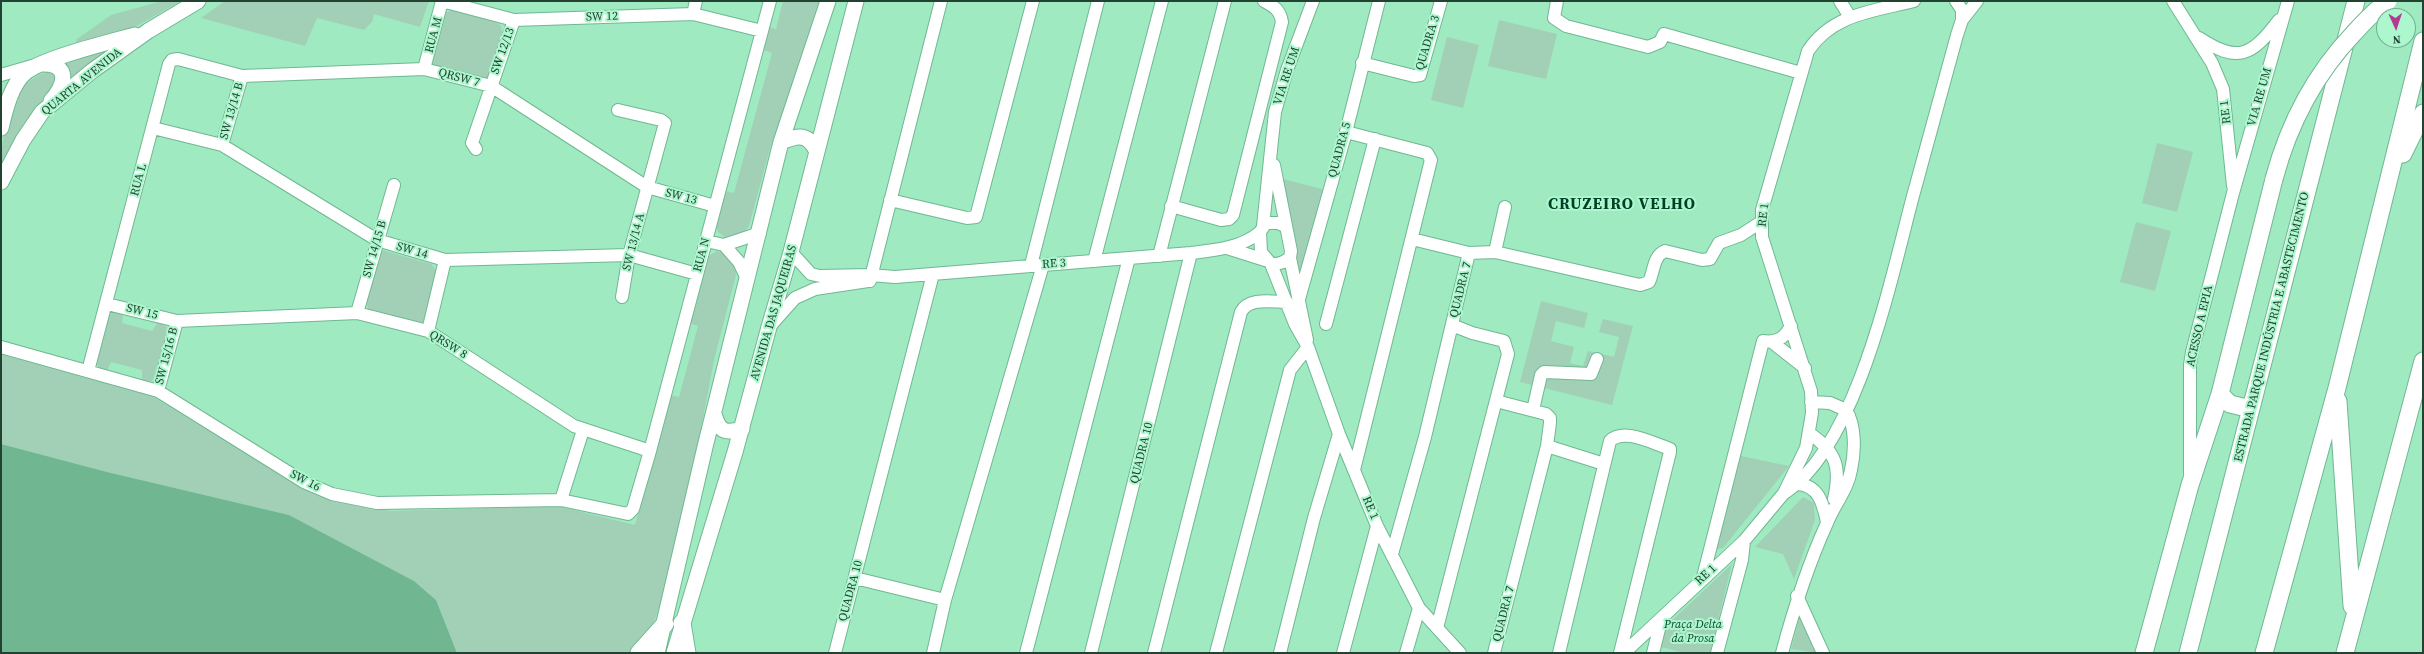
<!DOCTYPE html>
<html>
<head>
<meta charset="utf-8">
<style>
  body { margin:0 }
  #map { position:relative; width:2424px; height:654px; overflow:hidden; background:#9feac1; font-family:"Source Serif 4",serif }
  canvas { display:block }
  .frame { position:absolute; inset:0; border:2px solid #234232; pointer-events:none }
  .north { position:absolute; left:2376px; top:8px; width:40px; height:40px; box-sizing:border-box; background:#acf7ce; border:1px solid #75af90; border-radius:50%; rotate:177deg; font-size:11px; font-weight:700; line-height:16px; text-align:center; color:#234232 }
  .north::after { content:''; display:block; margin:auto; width:14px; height:18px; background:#b23c92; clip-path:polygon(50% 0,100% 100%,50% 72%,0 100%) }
</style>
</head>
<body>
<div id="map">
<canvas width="2424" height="654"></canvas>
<div class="frame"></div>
<div class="north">N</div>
</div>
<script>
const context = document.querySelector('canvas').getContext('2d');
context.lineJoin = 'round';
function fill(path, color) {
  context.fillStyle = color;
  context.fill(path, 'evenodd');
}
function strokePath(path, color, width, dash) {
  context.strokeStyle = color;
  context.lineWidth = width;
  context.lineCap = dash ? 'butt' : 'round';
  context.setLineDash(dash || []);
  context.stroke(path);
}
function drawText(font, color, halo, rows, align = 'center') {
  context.font = font + ' "Source Serif 4",serif';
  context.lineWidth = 4;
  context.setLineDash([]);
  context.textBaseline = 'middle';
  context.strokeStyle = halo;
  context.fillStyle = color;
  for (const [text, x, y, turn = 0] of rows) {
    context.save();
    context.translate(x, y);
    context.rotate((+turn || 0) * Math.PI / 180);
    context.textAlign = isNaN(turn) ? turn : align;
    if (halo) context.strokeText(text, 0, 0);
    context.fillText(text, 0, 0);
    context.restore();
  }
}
fill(new Path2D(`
  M162,1H181L126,32L75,45L77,39L111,15Z
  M225,1H429L420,27L374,14L372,22L364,30L317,18L305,46L201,18Z
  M783,1H824L771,145L749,226L743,234L726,238L718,232L716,225L725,191L734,193L772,53L763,50L769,27L776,29Z
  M452,10L494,20L501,26L502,32L491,74L485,80L432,64L445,13Z
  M1499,20L1557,34L1546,79L1488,66Z
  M1447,37L1479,45L1463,108L1431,100Z
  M125,44L70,80L63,65Z
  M51,71L59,81L24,123L1,169C1,136 11,78 51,71Z
  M2157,143L2193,152L2177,212L2142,203Z
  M1283,179L1326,190L1301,284Z
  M2136,222L2171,231L2155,291L2120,282Z
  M381,250L431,264L436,270L426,318L421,323L368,309L366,301Z
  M717,251C728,253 736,264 736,275L714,360L687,504L659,608L652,628L631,653H457L436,600L414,581L289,515L107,472L1,444V354L152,396L299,486L329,498L391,511L557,506L635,525L670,395L679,397L698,326L689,323L707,257Z
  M1541,301L1588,313L1584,328L1556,321L1551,341L1574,347L1570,363L1583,366L1588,351L1614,357L1619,337L1599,332L1603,319L1633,326L1612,405L1520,382Z
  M115,311L123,314L122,323L152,331L158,322L167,327C169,336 159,374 152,381H142V370L111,362L107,371L98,367L96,360L108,316Z
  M1736,455L1789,466L1723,548L1714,550Z
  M1803,497L1814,503L1815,520L1794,579L1783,554L1755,547Z
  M1732,564L1710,653H1685L1661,647L1664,628Z
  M1801,612L1820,653L1791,649Z`), '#a1d0b6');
fill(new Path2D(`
  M1,444L107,472L289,515L414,581L436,600L457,653L1,652Z`), '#70b691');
const minor = new Path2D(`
  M442,1L514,20L693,14L762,31
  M1557,1L1554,18L1566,26L1648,47L1660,42L1664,34L1801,73
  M1840,1L1850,17
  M1956,1L1962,10V20
  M2173,1L2212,63L2223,89L2233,186
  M693,14L696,1
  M2199,38C2238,63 2251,57 2279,20
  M1362,63L1414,76L1420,75L1441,1
  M424,69L442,1
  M1,75L32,66
  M618,110L661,120L665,123L629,255L622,297
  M153,128L222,145L377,240L445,260L629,255L697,274
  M1346,132L1427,153L1431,160L1354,470
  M222,145L242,76
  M476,149L472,143L514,20
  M1274,165L1291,251L1290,258C1283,263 1279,264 1271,264L1261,252L1260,232L1266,223H1278L1285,226
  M890,200L967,218L976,217L1033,1
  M1171,206L1221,220L1229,219L1233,215L1282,22C1280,10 1275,7 1264,1
  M1263,226L1275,112L1287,70L1313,1
  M1412,239L1469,253
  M706,241L724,245L760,233
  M724,245L739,262L747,279
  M1227,248L1265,260
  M791,252L811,274L820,276L870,275L895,277L1191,253C1216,250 1241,248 1260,232
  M1495,252L1505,207
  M1159,256L1225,1
  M1290,258L1307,340
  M1094,261L1162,1
  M1271,264L1295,324L1308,347L1339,434L1377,526L1419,608L1460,653
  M1031,265L1098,1
  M870,281L941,1
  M1299,299L1346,132L1379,1
  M107,304L177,321L357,313L428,331L574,426L650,451
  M357,313L394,185
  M1326,324L1375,139
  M771,325L795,298L815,289L868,281
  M428,331L445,260
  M1772,342L1805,368
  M1,347L158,391L304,482L332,494L377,503L561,500L628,514L633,509L650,451L770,1
  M88,371L169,64L172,60L178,59L242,76L424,69L491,86L647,187L715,206
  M158,391L177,321
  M1533,410L1541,375L1544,372L1591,374L1597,359
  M1809,433C1837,452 1841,468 1834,499
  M1547,446L1604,464
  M2190,473V365L2192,352L2233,193L2288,1
  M1797,484C1819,485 1823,504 1827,522
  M1786,492C1858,443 1891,278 1913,196C1928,142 1943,88 1957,35L1962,20L1977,1
  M561,500L583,430
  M1392,554L1425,437L1469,253L1495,252L1640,285L1649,282C1654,272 1653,256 1665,251L1702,260L1710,259L1719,243L1741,235L1761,222
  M1703,577L1763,341C1778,343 1784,338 1791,326
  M855,578L945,600
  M1797,596L1823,653
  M1437,628L1508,354L1504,341L1472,333L1452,325
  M835,653L933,274
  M933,653L945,600L1043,265
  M1026,653L1129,258
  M1091,653L1191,253
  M1154,653L1241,312C1249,297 1272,302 1287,302
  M1216,653L1290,370L1308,347
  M1280,653L1314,518L1339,434
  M1343,653L1377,526
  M1406,653L1419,608
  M1494,653L1547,446L1550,423V418L1546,414L1496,401
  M1559,653L1610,441C1623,428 1650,442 1665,447L1670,449V452L1620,653
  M1624,653L1744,541L1784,493L1806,448L1812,413L1811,391L1762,237V210L1808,51C1832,14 1874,11 1914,1
  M1653,653L1661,621
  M1717,653L1742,560L1744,541
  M1782,653C1794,608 1808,565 1827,523C1834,505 1848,489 1851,470C1855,452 1856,426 1846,410L1830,403L1811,402`);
const major = new Path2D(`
  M43,64C71,64 65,85 51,101
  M1,128C5,111 11,84 26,72C44,58 110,42 135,35
  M781,142C796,136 807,132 816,150
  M1,182L23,140L42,112L92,71L148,31L198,1
  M714,414C719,431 724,434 742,429
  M657,653L705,447L781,142L828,1
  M674,653L735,452L769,327L791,252L856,1`);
const highway = new Path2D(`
  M2403,154L2423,113
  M2220,394L2230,404L2251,409
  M2338,401L2352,606
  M682,623L687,653
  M639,653L665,624
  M2144,653L2190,485L2220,394L2274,179
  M2188,653L2356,1
  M2264,653L2337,388L2423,41
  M2345,653L2423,361`);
strokePath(minor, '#6fb892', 14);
strokePath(major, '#6fb892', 17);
strokePath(highway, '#6fb892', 19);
strokePath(minor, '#fff', 12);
strokePath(major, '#fff', 15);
strokePath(highway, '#fff', 17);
const highwayBridge = new Path2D(`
  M2274,179C2289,123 2314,75 2354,33C2365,21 2375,10 2388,1`);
strokePath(highwayBridge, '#6fb892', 19, []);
strokePath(highwayBridge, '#fff', 17);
drawText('12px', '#234232', '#acf7ce', [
  ["SW 12",602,17,-2],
  ["RUA M",434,35,-75],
  ["QUADRA 3",1428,43,-73],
  ["SW 12/13",503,51,-70],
  ["VIA RE UM",1287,76,-72],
  ["QRSW 7",459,78,15],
  ["QUARTA AVENIDA",82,82,-39],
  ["VIA RE UM",2260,97,-74],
  ["SW 13/14 B",232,111,-74],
  ["RE 1",2226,112,-97],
  ["QUADRA 5",1340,150,-75],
  ["RUA L",139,180,-75],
  ["SW 13",681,197,15],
  ["RE 1",1764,215,-83],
  ["SW 13/14 A",634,242,-76],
  ["SW 14/15 B",375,249,-74],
  ["SW 14",412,251,17],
  ["RUA N",702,255,-75],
  ["RE 3",1054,264,-4],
  ["QUADRA 7",1461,290,-76],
  ["SW 15",142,312,14],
  ["AVENIDA DAS JAQUEIRAS",774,313,-74],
  ["ACESSO A EPIA",2200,326,-77],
  ["ESTRADA PARQUE INDÚSTRIA E ABASTECIMENTO",2272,327,-76],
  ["QRSW 8",448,345,32],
  ["SW 15/16 B",167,356,-75],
  ["QUADRA 10",1142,453,-76],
  ["SW 16",305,481,28],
  ["RE 1",1370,508,67],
  ["RE 1",1706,575,-43],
  ["QUADRA 10",851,591,-75],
  ["QUADRA 7",1504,614,-76]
]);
drawText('italic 12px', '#0e472f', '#acf7ce', [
  ["Praça Delta",1693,625],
  ["da Prosa",1693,639]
]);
context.letterSpacing = '1px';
drawText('bold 16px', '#003f26', '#acf7ce', [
  ["CRUZEIRO VELHO",1622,205]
]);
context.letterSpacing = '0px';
</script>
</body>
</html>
